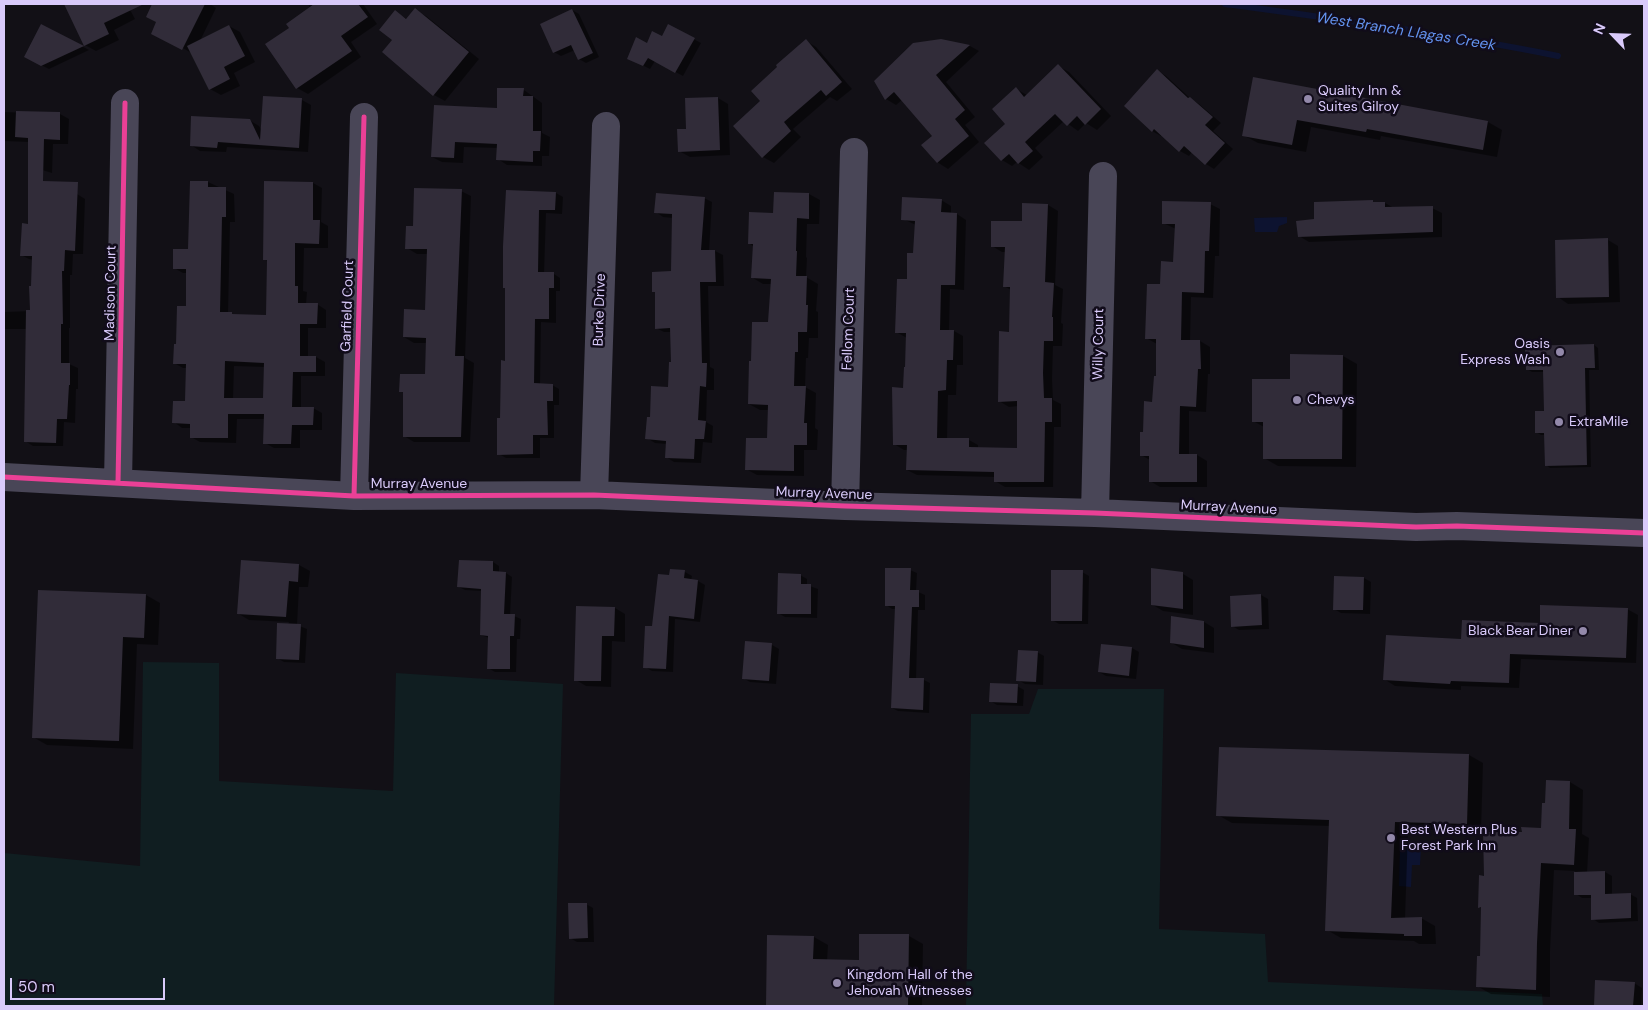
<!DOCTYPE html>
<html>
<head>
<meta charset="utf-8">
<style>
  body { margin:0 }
  #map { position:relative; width:1648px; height:1010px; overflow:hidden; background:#121016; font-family:"DM Sans",sans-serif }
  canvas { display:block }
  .frame { position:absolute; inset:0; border:5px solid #d9cafa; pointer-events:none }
  .north { position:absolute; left:1588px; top:10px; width:50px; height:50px; -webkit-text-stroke:4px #110c1a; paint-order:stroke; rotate:294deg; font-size:14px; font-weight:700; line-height:20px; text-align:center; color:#d9cafa }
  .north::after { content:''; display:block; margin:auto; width:18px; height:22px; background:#d9cafa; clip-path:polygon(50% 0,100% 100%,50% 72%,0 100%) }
  .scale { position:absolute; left:10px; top:978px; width:155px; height:22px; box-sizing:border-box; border:2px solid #d9cafa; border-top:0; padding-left:6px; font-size:15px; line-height:18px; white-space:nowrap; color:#d9cafa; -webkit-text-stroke:4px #110c1a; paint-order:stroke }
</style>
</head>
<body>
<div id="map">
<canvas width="1648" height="1010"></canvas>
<div class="frame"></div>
<div class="north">N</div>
<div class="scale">50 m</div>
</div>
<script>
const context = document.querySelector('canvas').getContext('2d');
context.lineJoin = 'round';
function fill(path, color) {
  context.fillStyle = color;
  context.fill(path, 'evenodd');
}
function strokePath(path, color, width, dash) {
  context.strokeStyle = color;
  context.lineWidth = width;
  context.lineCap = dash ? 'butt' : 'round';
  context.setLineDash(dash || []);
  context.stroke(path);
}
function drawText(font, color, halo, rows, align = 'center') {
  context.font = font + ' "DM Sans",sans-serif';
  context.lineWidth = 5;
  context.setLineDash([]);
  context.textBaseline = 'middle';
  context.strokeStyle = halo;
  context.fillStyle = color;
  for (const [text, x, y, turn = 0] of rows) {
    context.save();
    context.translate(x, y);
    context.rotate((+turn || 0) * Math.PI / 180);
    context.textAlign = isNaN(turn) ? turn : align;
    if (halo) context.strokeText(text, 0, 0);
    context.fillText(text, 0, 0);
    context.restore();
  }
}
fill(new Path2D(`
  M143,662L219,663V781L393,791L396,673L563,684L554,1006H4V853L140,866Z
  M1038,689H1164L1159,929L1265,934L1268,982L1542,994L1543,1006H966L971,714H1029Z`), '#101e21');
fill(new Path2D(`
  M1287,217V223L1279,226L1277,232H1255L1254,218Z
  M1400,847H1421L1420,865H1412L1411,887L1399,886Z`), '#0d1330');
fill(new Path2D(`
  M66,4H127L135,19L114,30L119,40L96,51L85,45Z
  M154,4H210L216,8L200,41L229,26L240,32L255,62L234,73L240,86L221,95L210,89L193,54L178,45L158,22L148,16Z
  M308,4H363L377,24L351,42L361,57L308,94L297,88L290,28L310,8Z
  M415,10L426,16L479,59L445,101L434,95L384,52L393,40L395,12L407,19Z
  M572,10L579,14L599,57L586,63L579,59L575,50L561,56L554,52L541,25Z
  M42,25L89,50L49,69L25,57Z
  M669,26L701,43L683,76L655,61L650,69L636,62L648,45L662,38Z
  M941,40L970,46L979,51L946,82L975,117L965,125L979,142L948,169L937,162L934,136L902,100L896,105L886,99Z
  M806,41L816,47L852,89L837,101L830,97L793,129L801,137L774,163L763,157L735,126L762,101Z
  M1058,66L1069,72L1111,116L1097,130L1086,123L1078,131L1064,121L1035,148L1043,157L1029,170L1017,162L1012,166L1002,160L986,143L1007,124L1016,89L1027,95Z
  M1158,71L1166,76L1191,99L1199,104L1221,123L1213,131L1233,149L1214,169L1206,164L1192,152L1189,156L1180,151L1162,135L1161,136L1152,131Z
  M1254,79L1488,122L1502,130L1497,157L1381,136L1380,140L1311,127L1306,152L1258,143L1243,135Z
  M524,90L542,103V133L550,137L549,156H542V166L507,165L498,159V148L464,147L463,163L442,162L432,157Z
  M718,98L728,104L730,155L690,157L679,151L688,130Z
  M302,100L311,105L308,152L227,147L226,152L200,151L191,145L249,120L259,126L262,131Z
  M4,112L60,114L69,119L68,144H53L52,173L39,169L29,142L4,141Z
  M208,182L234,194L235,222H230L228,314L235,315L267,316L268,261L264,259L313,183L322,188L321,222L328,226V248H304L303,291L307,292L306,304H317L326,310V328H308V357H316L325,362V376H301V408H313L322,413V430H300V448H274L265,443V419H237L236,443L200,442L191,437V428H182L174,422L186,402L187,368H183L174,363L187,307V273H183L174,268L189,251ZM234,366L265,367V400L233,399Z
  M461,191L471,196L465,358L474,363L470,442H414L404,436V393L401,391L426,375L427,343H414L404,337L426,311L428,254H417L407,248L415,227Z
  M508,192L556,193L563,197L562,214L546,213L544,274H554L560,278V291H556V323L541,322L540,385H552L559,389V405H554V438H540V458H506L499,454L506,362Z
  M77,194L85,199L83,254H73L72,275H70V328H69V364L78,368V389H76L75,423L64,422L63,446H33L25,441L27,329H4V312L32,311L33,260L29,259L21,255L29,225Z
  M809,194L820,200L819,224H807L806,257L807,258L806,277L818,284L816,311L818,312V338H809L808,358H806L805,387L816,393L815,428L818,430L817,450H804V476L757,475L746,469L768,439L769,410H760L749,404L753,363L769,323L772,284H763L753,278L754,247L749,243L775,214Z
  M704,198L712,202L709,251H715L723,255L724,286H708L710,367L714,369V390H707L706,422L713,426L712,443L703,442L701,463L674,462L666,457L667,444L655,443L647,438L669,388L672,364L671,332H664L656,328L672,272L673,218L663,217L656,212Z
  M941,200L951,206V214H957L966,220L964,290L950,289L949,331H954L963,336V365H957L956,395H948L947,439L969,440L978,445V449H1018V406L1009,407L999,401L1011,333V290L1004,286L1006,252H1002L992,246L1023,223V205H1048L1058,211L1055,285L1063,289L1061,323L1063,324L1062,346H1053L1052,379L1053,400L1061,404V427H1054L1053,487H1005L995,481V477L917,475L907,470L908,450H904L894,444L904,389L907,338L896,332L914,254L916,225L903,219Z
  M1372,201L1375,203H1385L1394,208H1432L1442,213V237L1309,242L1299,236L1315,220Z
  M1210,204L1220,209L1219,256H1215L1213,298L1191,297L1190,341H1200L1210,347V374H1208L1206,412L1189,411V455H1197L1207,461V487H1160L1150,481V460L1141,455L1144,434L1153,403L1157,377V344L1146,338L1161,286L1175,263L1176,229L1163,223Z
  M1608,240L1618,246L1620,302L1568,304L1558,297Z
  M1594,345L1598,348L1599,370H1589L1591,467L1550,468L1546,465L1545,435H1541L1536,432L1545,412L1544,372H1532L1527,369Z
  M1343,356L1357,364L1356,467L1278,466L1264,458V427L1253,421L1292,381Z
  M242,561L299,565L310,571L308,587H299L297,625L307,629L305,663L284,662L277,658L289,622L249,620L239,614Z
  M493,562L499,566V573H506L512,577L510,616H514L521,619L520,639H517L516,672H495L488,668L489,638L481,635L482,591L465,590L459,587Z
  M910,570L917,573L916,591L925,595V610H918L916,679L924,680L930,683L929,713L898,711L892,708L896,609H892L886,605Z
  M685,572L692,576L691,580L698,581L705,585L700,622L675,619L673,672L652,671L645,667L653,627L670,577Z
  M1082,572L1089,576L1088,624H1059L1052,620Z
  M1183,574L1193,580V615L1163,611L1153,605Z
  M800,575L807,579V585L818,589L817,618L785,617L778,613Z
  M1336,577L1364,578L1371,582L1370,614L1341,613L1334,609Z
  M39,591L146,595L160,603L158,645L137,644L133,749L47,745L33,737Z
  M1261,595L1268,599L1269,629L1239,630L1232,626Z
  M615,608L625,614V642L612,641L611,687L586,686L576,680Z
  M1627,609L1638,615L1636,663L1521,659L1519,688L1461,686V690L1395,686L1384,679L1462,641L1541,624Z
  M1204,622L1214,628V653L1182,649L1172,643Z
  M746,643L772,645L779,649L776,684L750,682L743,678Z
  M1102,645L1132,648L1139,652L1136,679L1106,676L1099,672Z
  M1037,652L1044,656L1043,685L1025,684L1018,680Z
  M1017,686L1024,690L1023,706L997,705L990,701Z
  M1469,755L1483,763L1481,831L1408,829L1405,919L1421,918L1435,926L1436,944H1419L1414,941L1341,938L1327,930L1330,826L1232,823L1218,815Z
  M1570,782L1583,790L1582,834L1589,838L1587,873L1605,872L1612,876V895L1630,894L1637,898L1638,921L1599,923L1593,919L1592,898H1582L1576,894L1575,871L1554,870L1550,951V997L1491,994L1477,986L1482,957V908L1480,907L1485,877L1523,833L1542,829L1546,804Z
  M586,904L593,908L594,942H577L570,938Z
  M909,936L923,944L922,1006H767L768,937H814L828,945L827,961H860Z
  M1596,981L1634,983L1642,988L1641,1006H1595Z`), '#0007');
strokePath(new Path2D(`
  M1225,4C1336,19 1448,34 1558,56`), '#0d1330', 6);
fill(new Path2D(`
  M64,4H144L104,23L109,34L84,46Z
  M152,4H205L182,50L151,34L156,22L146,17Z
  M314,4H358L368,17L341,36L352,51L296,89L265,44L289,28L286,24Z
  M415,8L469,52L433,96L382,52L392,40L379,30L395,10L406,19Z
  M572,9L593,53L578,60L571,45L553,53L540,24Z
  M41,24L84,46L41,66L24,57Z
  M668,24L695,38L675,73L648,58L643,66L627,59L636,37L647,43L652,31L662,36Z
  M229,25L245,56L224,67L230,79L209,90L187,46Z
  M806,39L842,82L826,96L821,90L784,122L791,131L762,158L733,126L760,101L751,91L777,67L776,65Z
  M941,39L970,45L936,75L965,110L955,119L969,136L937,163L921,145L932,136L894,92L885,100L874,81L913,43Z
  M1058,64L1101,109L1085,125L1077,116L1067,126L1055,114L1025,142L1033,151L1018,164L1009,154L1001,161L984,143L1005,124L992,109L1016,87L1024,97Z
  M1157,69L1188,98L1190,97L1213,117L1205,125L1225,143L1205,165L1184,146L1179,152L1154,129L1152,132L1124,106Z
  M1253,77L1488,121L1483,150L1367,129L1366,132L1297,120L1292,145L1242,136Z
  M497,88H524L523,96H533V131H541L540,151H533V162L496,160L497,144L455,142L454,158L431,157L434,105L497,108Z
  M263,96L302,98L299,148L218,142L217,148L190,146L191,116L250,119L260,140Z
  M718,97L720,150L678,152L677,129H686L685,98Z
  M16,111L60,112V140L44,139L43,181L78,182L75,251L65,250L64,271H62L63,324H61V363H70V385H69L67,419H57L56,443L24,442L26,310H30L29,286H31L32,256H20L22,223L28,224V138L15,137Z
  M190,181H208V187H226V217H222L220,312H232V314L266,315L267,260H263L264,181L313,182V220H320L319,244L295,243V286H298V303H318L317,324H300V356H316V372H293L292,407H314L313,425H292L291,444H263L264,414H228V438H190V424L172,423L173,401H185L186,364H173L174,344H176L177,306H186V269H173V249H188ZM225,361L264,363L263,398H224Z
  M414,188L462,189L455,356H464L461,437H403V392H399L400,374H425L426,338L403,337L404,309L425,310L427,249H405L406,226H413Z
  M506,190L556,192L555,210H539L538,272H554V288H549V319H535L534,383L553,384V401H547L548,435H533V454L497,455V418H500L501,360L505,361V288H503V246Z
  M774,192L809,193V219L797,218L796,251H797L796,276H807L806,305H808L807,332H798V352H795L794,386H806L804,423H807V445H794V471L745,470L746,438H767L768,405L748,404L749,361H751L752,322H768L771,279L751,278L753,244H748L749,212L773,213Z
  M656,193L705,197L701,250H715L716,282H700L702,363H707L706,387L700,386L698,420L706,421L704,439H695L694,459L665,458L666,441L645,439L647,417H650L651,386L668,387L669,362H671L670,328L655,329V292H652V272L671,271L672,214L654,213Z
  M902,197L942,199L941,212L957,213L955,285H941L940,330H954L953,360H947L946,390L938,391L937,438H969V447L1017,448V401L998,402L999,331L1009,332L1010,287H1003L1005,247H991V221H1022V203L1048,204L1045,282L1054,283L1052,317H1053V341H1044L1043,373L1044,398H1052V422H1045L1044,482H994V472L906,470L907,445H893L892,387L903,388L904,367H905L906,333H895L897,279H907V253H913L915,221L901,220Z
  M1373,200V202H1385V207L1433,206V232L1298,237L1296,221L1314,219V202Z
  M1162,201L1211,202L1209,251H1205L1204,293L1182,292L1181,340H1200L1201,369H1198L1196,407L1180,406L1179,454H1197V482H1149V456H1140V432H1143L1144,401L1152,402L1154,376H1156V339H1145L1147,284H1160L1161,261L1173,262L1175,224H1162Z
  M1608,238L1609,297L1556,298L1555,240Z
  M1594,344L1595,368H1585L1587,465L1545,466L1544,433H1535V411H1544L1543,370H1526L1525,346Z
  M1290,354L1343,355L1342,459H1263V422H1252V379H1290Z
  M241,560L299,564L298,582L289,581L286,617L237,614Z
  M459,560L493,561V571L506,572L504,614H515L514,636H510V669H487L488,636L480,635L481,589L457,587Z
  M885,568H911L910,590H919V607H912L909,678H924L923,710L891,708L895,606H885Z
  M1151,568L1183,572V609L1151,605Z
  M670,569L685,570L684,578L698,580L694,619L669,616L666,669L643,668L645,626H652L658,574L669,575Z
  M1051,570H1083L1082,621H1051Z
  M778,573L801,574V584H811V614H777Z
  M1334,576L1364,577L1363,610H1333Z
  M38,590L146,594L144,638L123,637L119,741L32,738Z
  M1261,594L1262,625L1231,627L1230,596Z
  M1540,605L1628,608L1626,658L1510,654L1509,683L1451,681L1450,684L1383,680L1386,635L1461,639L1462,620L1540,623Z
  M576,606L615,607L614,636H602L601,681H574Z
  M1171,616L1204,621V648L1170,643Z
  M277,623L301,624L299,660L276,659Z
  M745,641L772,643L769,681L742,679Z
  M1101,644L1132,647L1129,676L1098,672Z
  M1018,650L1038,651L1036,682L1016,681Z
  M990,683L1018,684L1017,703L989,702Z
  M1219,747L1469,754L1467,824L1395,822L1391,918L1422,917V936H1404V934L1325,931L1329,820L1216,816Z
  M1546,780L1570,781L1569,829H1576L1574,865L1541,863L1537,943L1536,990L1476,987L1477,956H1480L1481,907L1478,908L1479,875L1484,876L1483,832H1522L1521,827L1541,828L1542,803H1545Z
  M1605,871V894L1631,893V918L1591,920V895H1574V872Z
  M568,903H587L588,938L569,939Z
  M859,934H909L908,1006H766L767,935L814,936L813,959L859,960Z
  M1595,980L1635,982L1633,1006H1594Z`), '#312c39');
strokePath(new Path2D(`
  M4,477L354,496L594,495L845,506L1095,513L1416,527L1457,526L1644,533
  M118,483L125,103
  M594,495L606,126
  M354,496L364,117
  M845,506L854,152
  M1095,513L1103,176`), '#494657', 28);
strokePath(new Path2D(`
  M4,477L354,496L594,495L845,506L1095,513L1416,527L1457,526L1644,533
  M118,483L125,103
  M354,496L364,117`), '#ea4096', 5);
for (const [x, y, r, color] of [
  [1308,99,5,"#9389aa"],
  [1560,352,5,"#9389aa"],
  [1297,400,5,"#9389aa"],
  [1559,422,5,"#9389aa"],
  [1583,631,5,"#9389aa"],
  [1391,838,5,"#9389aa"],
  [837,983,5,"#9389aa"]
]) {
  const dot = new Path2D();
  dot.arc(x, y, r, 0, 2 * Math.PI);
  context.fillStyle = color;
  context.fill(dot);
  strokePath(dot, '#110c1a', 2);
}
drawText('14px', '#d9cafa', '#110c1a', [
  ["Quality Inn &",1318,91],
  ["Suites Gilroy",1318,107],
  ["Oasis",1550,344,"right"],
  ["Express Wash",1550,360,"right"],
  ["Chevys",1307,400],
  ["ExtraMile",1569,422],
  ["Black Bear Diner",1573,631,"right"],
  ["Best Western Plus",1401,830],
  ["Forest Park Inn",1401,846],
  ["Kingdom Hall of the",847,975],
  ["Jehovah Witnesses",847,991]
], 'left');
drawText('14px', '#d9cafa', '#110c1a', [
  ["Madison Court",111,293,-89],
  ["Garfield Court",348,306,-88],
  ["Burke Drive",600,310,-88],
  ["Fellom Court",849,329,-88],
  ["Willy Court",1099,344,-89],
  ["Murray Avenue",419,484],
  ["Murray Avenue",824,494,2],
  ["Murray Avenue",1229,508,3]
]);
drawText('italic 15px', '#6393f0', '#110c1a', [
  ["West Branch Llagas Creek",1406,32,9]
]);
</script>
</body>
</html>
